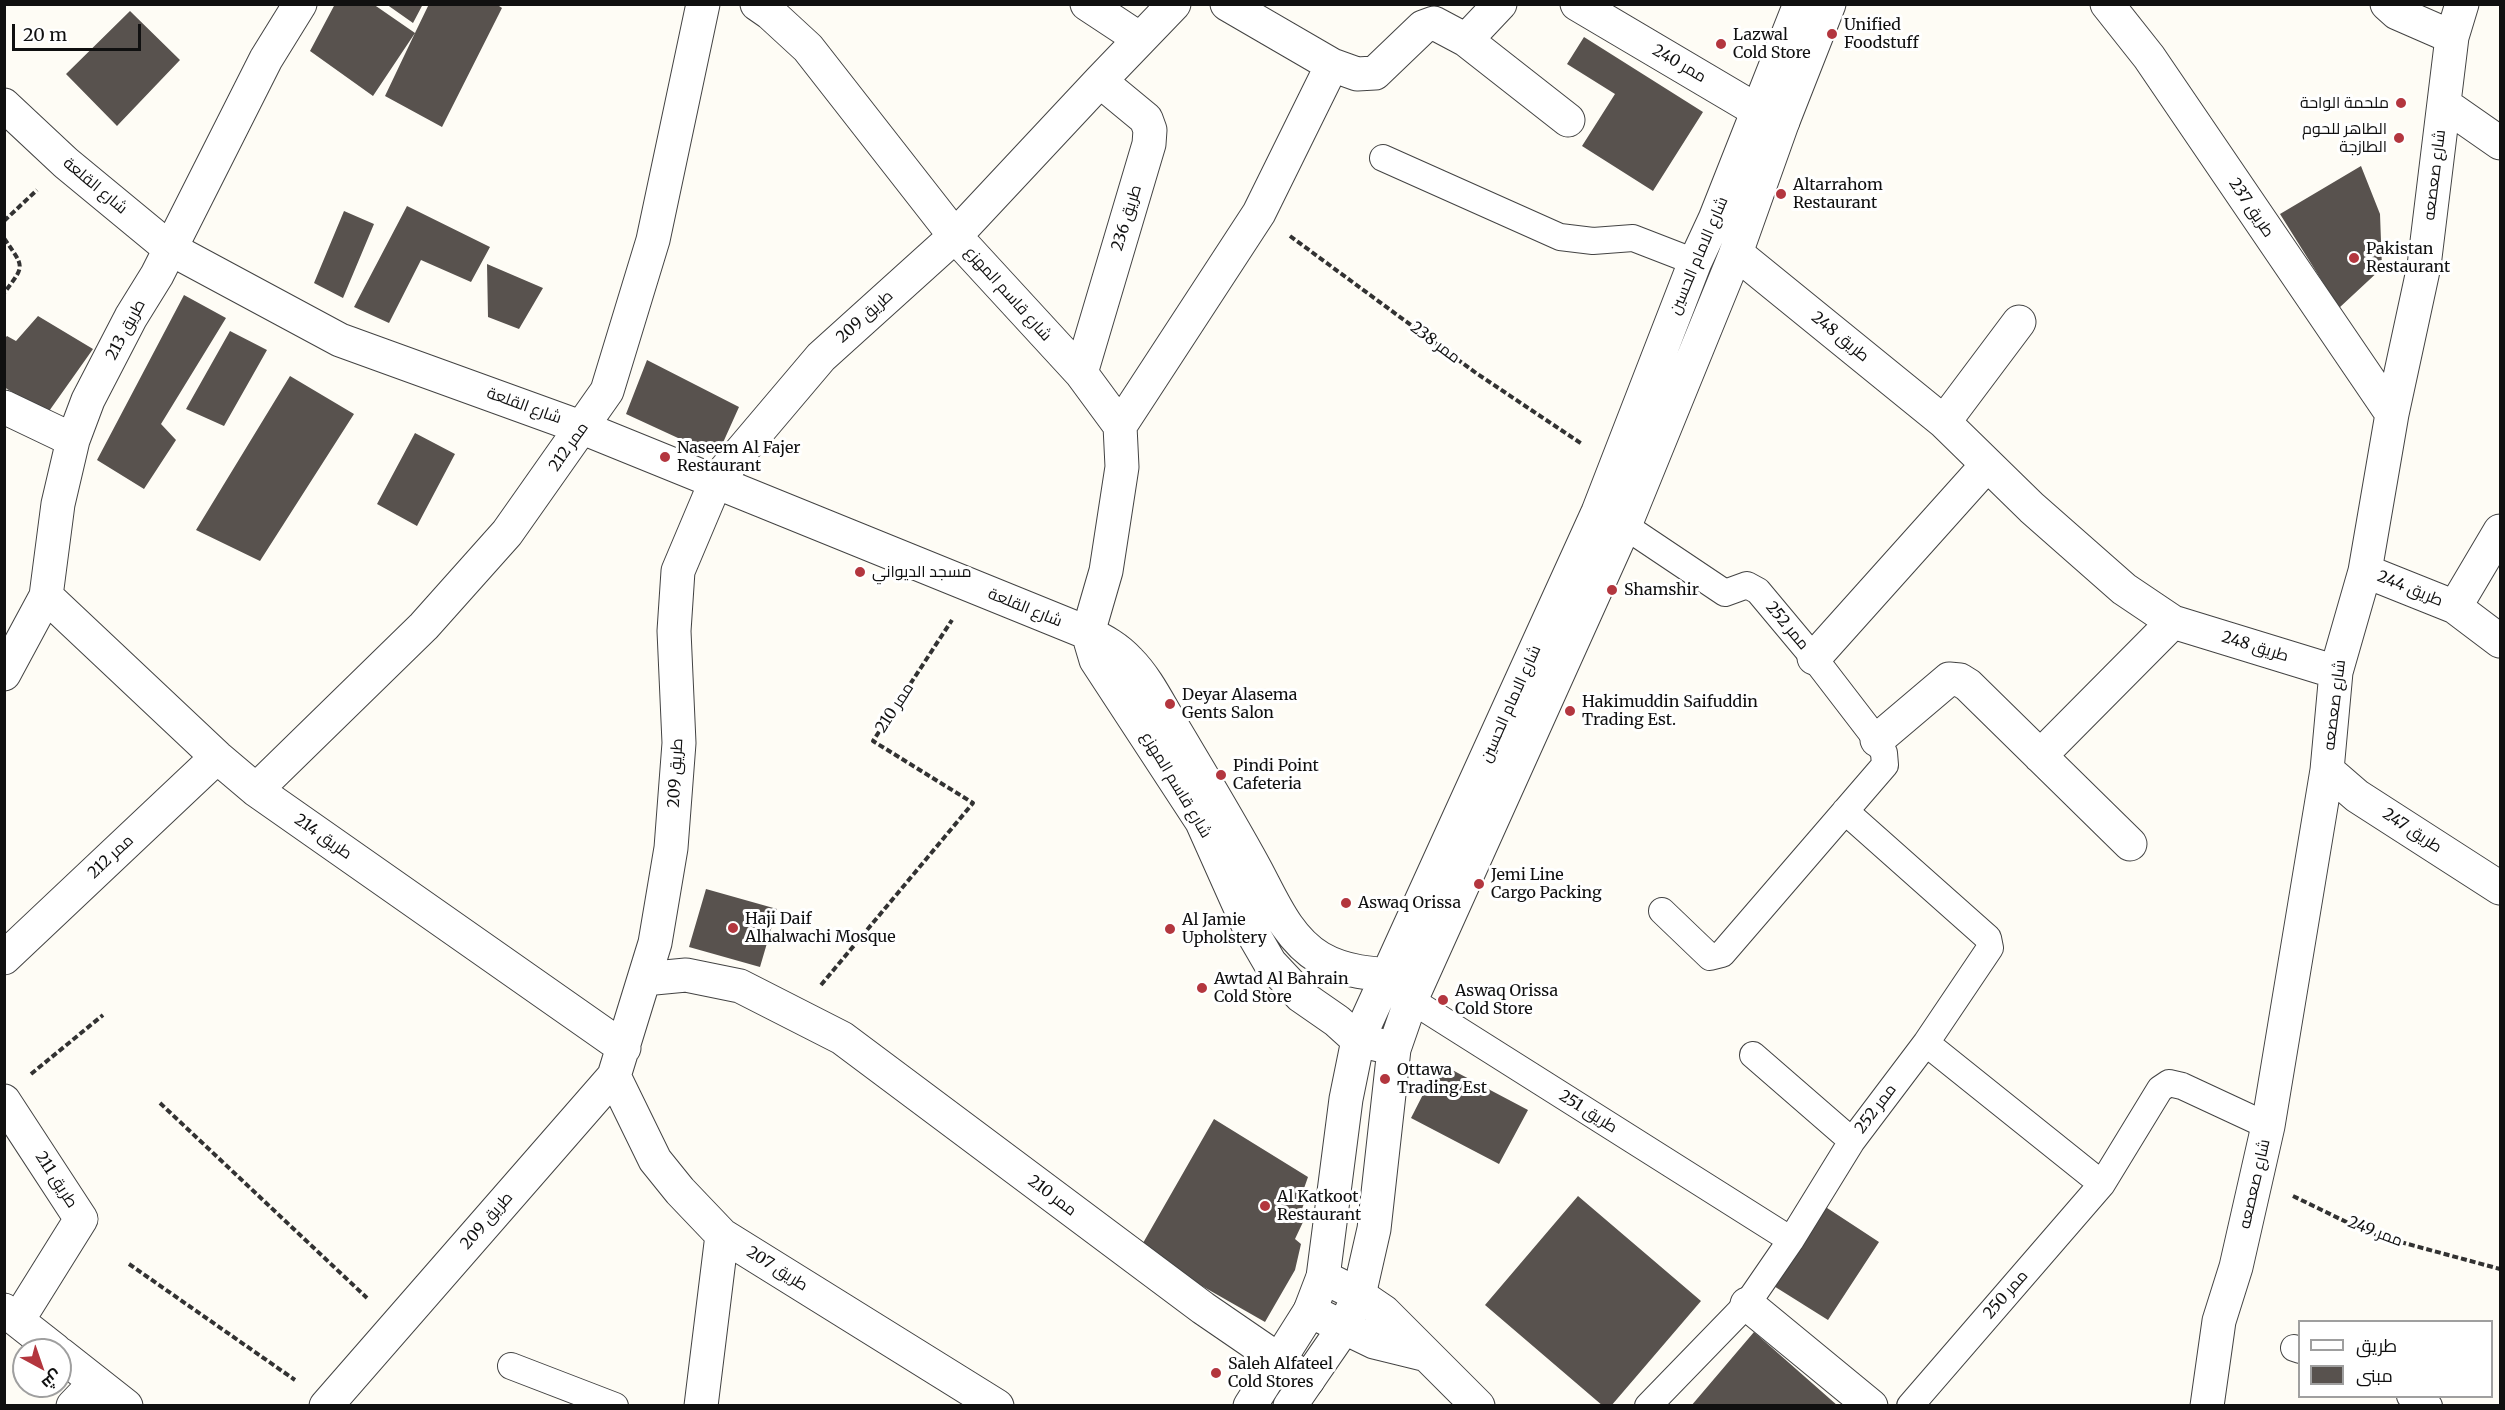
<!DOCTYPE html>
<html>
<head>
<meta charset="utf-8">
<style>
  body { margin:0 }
  #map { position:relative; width:2505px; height:1410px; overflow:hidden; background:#fefcf5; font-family:Merriweather,Cairo,serif }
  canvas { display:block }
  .frame { position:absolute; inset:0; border:6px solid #101010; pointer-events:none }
  .legend { position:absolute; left:2298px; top:1320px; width:195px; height:78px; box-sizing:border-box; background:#fff; border:2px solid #9f9f9f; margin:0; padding:8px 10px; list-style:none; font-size:18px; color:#101010 }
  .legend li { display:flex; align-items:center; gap:12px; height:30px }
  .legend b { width:30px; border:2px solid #9f9f9f }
  .north { position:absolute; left:12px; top:1338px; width:60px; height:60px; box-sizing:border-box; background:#fff; border:2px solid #9f9f9f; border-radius:50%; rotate:140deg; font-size:16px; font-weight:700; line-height:24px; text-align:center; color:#101010 }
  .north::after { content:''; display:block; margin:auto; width:21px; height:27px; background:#b3363e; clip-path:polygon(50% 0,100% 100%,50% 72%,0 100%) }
  .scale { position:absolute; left:12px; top:24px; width:129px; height:27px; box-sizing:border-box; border:3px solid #101010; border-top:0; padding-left:8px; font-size:18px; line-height:21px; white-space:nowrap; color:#101010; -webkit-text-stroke:4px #fff; paint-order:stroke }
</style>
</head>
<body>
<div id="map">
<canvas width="2505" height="1410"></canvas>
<div class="frame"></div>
<ul class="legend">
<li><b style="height:8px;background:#fff"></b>طريق</li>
<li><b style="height:16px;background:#58524e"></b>مبنى</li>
</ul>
<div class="north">ش</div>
<div class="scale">20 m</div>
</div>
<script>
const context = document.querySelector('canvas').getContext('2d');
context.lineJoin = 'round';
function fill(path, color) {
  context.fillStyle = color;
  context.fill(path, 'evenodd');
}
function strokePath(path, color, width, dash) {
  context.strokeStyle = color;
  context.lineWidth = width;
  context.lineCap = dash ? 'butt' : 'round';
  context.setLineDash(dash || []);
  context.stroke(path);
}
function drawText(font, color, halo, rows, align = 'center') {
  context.font = font + ' Merriweather,Cairo,serif';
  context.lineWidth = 6;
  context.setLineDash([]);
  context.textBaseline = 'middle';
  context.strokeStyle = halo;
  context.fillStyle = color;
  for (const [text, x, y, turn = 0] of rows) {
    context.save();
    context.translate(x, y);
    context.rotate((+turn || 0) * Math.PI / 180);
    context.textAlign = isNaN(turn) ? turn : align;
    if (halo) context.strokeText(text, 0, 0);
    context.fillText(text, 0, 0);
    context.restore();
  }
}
fill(new Path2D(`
  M335,4H373L415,33L429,4H496L502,8L442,127L385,96L415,33L373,96L310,51Z
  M386,4H423L413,23Z
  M130,11L180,60L117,126L66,74Z
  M1584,37L1703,112L1653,191L1582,146L1615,94L1567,64Z
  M2361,166L2380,214L2382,268L2339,308L2280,214Z
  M407,206L490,247L471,282L421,260L389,323L354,307Z
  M344,211L374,224L343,298L314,283Z
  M487,264L543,288L519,329L488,317Z
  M184,295L226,318L161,424L176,440L144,489L97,460Z
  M38,316L93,349L47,414L4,387V339L7,336L16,341Z
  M230,331L267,350L224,426L186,409Z
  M647,360L739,407L717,456L626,414Z
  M290,376L354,414L260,561L196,530Z
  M415,433L455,454L417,526L377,504Z
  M706,889L777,909L760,967L689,947Z
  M1439,1063L1528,1110L1499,1164L1411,1118Z
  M1214,1119L1308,1177L1302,1194L1306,1198L1299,1217L1303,1222L1295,1239L1301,1244L1295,1270L1265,1322L1139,1250Z
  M1578,1196L1701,1301L1611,1406H1603L1485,1305Z
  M1821,1204L1879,1242L1828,1320L1769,1283Z
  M1754,1332L1838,1406H1691Z`), '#58524e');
const service = new Path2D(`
  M1383,158L1560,237L1593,241L1633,238L1695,262
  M1609,517L1625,526L1725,593L1747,585L1758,591L1814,658L1877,740L1884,753L1885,765L1722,954L1710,957L1662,911
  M1393,994L1411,1000L1791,1240
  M1926,1043L2102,1184
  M1753,1055L1852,1141
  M2294,1348L2300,1350
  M511,1366L615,1406
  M2410,1396L2429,1406
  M1648,1406L1747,1304L1791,1240L1852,1141L1926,1043L1990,948L1988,938L1845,811
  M1910,1406L2102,1184L2160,1089L2169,1083L2182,1086L2268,1126`);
const minor = new Path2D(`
  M757,4L770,13L808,48L955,236L1081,373L1120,426L1122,467L1106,571L1088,633
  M1087,4L1140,39
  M1227,4L1332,65L1357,74L1375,73L1423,27L1434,23L1466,40L1500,4
  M1577,4L1758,111L1783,121
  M2107,4L2149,57L2392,414
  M2387,4L2397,13L2452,37
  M1466,40L1568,120
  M2444,104L2500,143
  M1736,253L1944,422L2032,508L2124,589L2173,622L2336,672
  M1081,373L1149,144L1150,130L1146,119L1100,81
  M4,407L73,440
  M1944,422L2019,322
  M1120,426L1259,213L1332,65
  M2365,571L2455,607L2500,641
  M46,596L217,757L256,790L624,1048
  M2455,607L2500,531
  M1814,658L1987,465
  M4,674L46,596L58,504L73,440L88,400L131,317L157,275L266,59L300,4
  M1877,740L1949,679L1960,680L1968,685L2130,844
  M2040,756L2173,622
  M2327,770L2357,796L2500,888
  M256,790L424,626L507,533L607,391L653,240L703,4
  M4,958L217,757
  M644,979L686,975L740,986L842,1038L1203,1308L1308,1380
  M614,1076L655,1160L680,1191L722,1235L997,1406
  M4,1101L81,1219L18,1320
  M1323,1277L1359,1295L1384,1312L1478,1406
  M1747,1304L1871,1406
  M4,1310L55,1350
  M1310,1311L1374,1342L1427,1355
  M60,1354L126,1406
  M73,1406L95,1383
  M326,1406L614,1076L655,943L671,848L679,743L674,631L678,571L716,481L821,357L955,236L1100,81L1174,4
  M701,1406L722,1235
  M2207,1406L2219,1321L2236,1267L2268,1126L2327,770L2336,672L2365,571L2392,414L2424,266L2452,37L2462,4`);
const tertiary = new Path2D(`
  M4,105L66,163L169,248L340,340L583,428L1088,633C1104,641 1117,648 1129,661C1148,680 1160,707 1174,729C1202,776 1230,822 1256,870C1273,902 1288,939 1320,958C1351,976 1386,974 1421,977
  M1088,633L1096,660L1202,822L1248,925L1270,963L1301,996L1337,1021L1358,1040L1379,1045
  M1250,1406L1310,1311L1323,1277L1346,1099L1358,1040L1598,512L1695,262L1715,219L1800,4
  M1290,1406L1343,1329L1359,1295L1374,1229L1394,1049L1411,1000L1628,518L1736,253L1783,121L1829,4`);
strokePath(service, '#434343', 28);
strokePath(minor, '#434343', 35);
strokePath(tertiary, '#434343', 35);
strokePath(new Path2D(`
  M4,221L37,190
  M1290,236L1476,373L1582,444
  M4,238C24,268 26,264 4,293
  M821,985L973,803L873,741L952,620
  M31,1074L103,1015
  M160,1103L367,1298
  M2293,1196L2371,1234L2500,1269
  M129,1264L295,1380`), '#323232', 4, [6, 3]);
strokePath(service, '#fff', 26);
strokePath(minor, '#fff', 33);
strokePath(tertiary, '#fff', 33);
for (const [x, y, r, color] of [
  [1832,34,6,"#b3363e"],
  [1721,44,6,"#b3363e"],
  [2401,103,6,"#b3363e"],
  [2399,138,6,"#b3363e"],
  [1781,194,6,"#b3363e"],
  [2354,258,6,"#b3363e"],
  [665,457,6,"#b3363e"],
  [860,572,6,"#b3363e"],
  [1612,590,6,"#b3363e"],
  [1170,704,6,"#b3363e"],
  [1570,711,6,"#b3363e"],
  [1221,775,6,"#b3363e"],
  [1479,884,6,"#b3363e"],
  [1346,903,6,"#b3363e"],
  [733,928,6,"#b3363e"],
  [1170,929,6,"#b3363e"],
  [1202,988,6,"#b3363e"],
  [1443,1000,6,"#b3363e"],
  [1385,1079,6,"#b3363e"],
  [1265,1206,6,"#b3363e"],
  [1216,1373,6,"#b3363e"]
]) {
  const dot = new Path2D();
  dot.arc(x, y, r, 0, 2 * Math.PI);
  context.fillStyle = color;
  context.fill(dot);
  strokePath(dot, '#fff', 2);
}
drawText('16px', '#101010', '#fff', [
  ["Unified",1844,25],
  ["Foodstuff",1844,43],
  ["Lazwal",1733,35],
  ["Cold Store",1733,53],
  ["ملحمة الواحة",2389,103,"right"],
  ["الطاهر للحوم",2387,129,"right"],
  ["الطازجة",2387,147,"right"],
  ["Altarrahom",1793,185],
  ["Restaurant",1793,203],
  ["Pakistan",2366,249],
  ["Restaurant",2366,267],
  ["Naseem Al Fajer",677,448],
  ["Restaurant",677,466],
  ["مسجد الديواني",872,572],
  ["Shamshir",1624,590],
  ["Deyar Alasema",1182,695],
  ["Gents Salon",1182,713],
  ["Hakimuddin Saifuddin",1582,702],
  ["Trading Est.",1582,720],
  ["Pindi Point",1233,766],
  ["Cafeteria",1233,784],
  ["Jemi Line",1491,875],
  ["Cargo Packing",1491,893],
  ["Aswaq Orissa",1358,903],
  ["Haji Daif",745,919],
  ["Alhalwachi Mosque",745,937],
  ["Al Jamie",1182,920],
  ["Upholstery",1182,938],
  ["Awtad Al Bahrain",1214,979],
  ["Cold Store",1214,997],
  ["Aswaq Orissa",1455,991],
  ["Cold Store",1455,1009],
  ["Ottawa",1397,1070],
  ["Trading Est",1397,1088],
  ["Al Katkoot",1277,1197],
  ["Restaurant",1277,1215],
  ["Saleh Alfateel",1228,1364],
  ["Cold Stores",1228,1382]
], 'left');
drawText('16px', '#101010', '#fff', [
  ["ممر 240",1679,64,30],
  ["شارع صعصعه",2435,175,-83],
  ["شارع القلعة",95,186,40],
  ["طريق 237",2251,208,56],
  ["طريق 236",1127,218,-73],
  ["شارع الامام الحسين",1699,256,-67],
  ["شارع قاسم المهزع",1008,294,48],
  ["طريق 209",865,317,-42],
  ["طريق 213",126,330,-62],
  ["طريق 248",1840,337,39],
  ["ممر 238",1435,343,37],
  ["شارع القلعة",524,406,20],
  ["ممر 212",569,447,-55],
  ["طريق 244",2410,589,22],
  ["شارع القلعة",1025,608,22],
  ["ممر 252",1787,626,50],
  ["طريق 248",2255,647,17],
  ["شارع الامام الحسين",1511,704,-66],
  ["شارع صعصعه",2335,705,-83],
  ["ممر 210",895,708,-57],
  ["طريق 209",676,773,-87],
  ["شارع قاسم المهزع",1176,785,59],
  ["طريق 247",2412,831,33],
  ["طريق 214",323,837,35],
  ["ممر 212",111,857,-43],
  ["ممر 252",1876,1109,-53],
  ["طريق 251",1588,1112,32],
  ["طريق 211",56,1180,57],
  ["شارع صعصعه",2255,1184,-77],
  ["ممر 210",1052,1196,37],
  ["طريق 209",487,1221,-49],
  ["ممر 249",2375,1232,21],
  ["طريق 207",777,1269,32],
  ["ممر 250",2006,1295,-49]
]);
</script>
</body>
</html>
